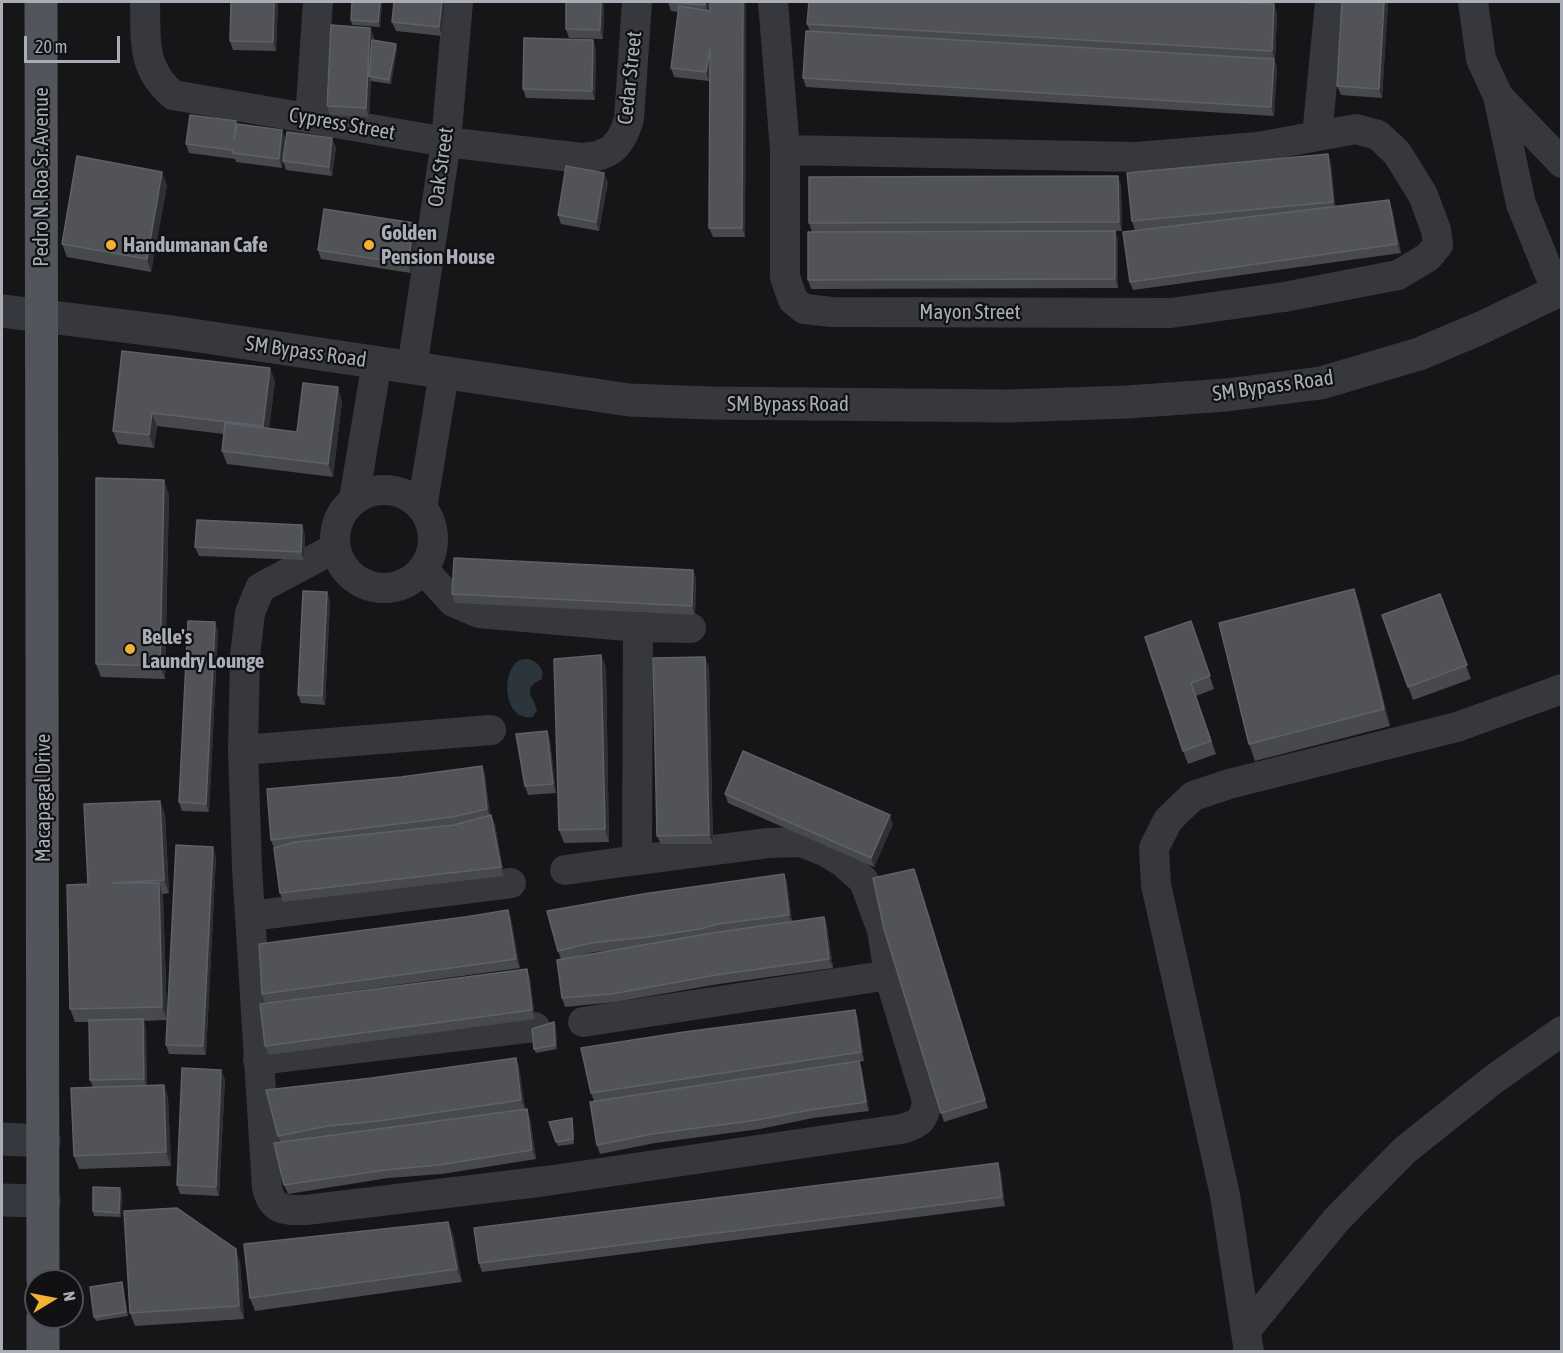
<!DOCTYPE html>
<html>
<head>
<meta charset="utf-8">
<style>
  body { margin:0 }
  #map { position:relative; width:1563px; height:1353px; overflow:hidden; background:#161618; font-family:"Asap Condensed",sans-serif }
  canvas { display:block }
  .frame { position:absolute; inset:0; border:3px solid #a8adb8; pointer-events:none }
  .north { position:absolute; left:24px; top:1269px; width:60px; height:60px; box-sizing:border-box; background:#111113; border:2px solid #4d4f55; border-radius:50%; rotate:80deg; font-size:16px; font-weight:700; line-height:24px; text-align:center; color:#a8adb8 }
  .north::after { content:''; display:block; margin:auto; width:21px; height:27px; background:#f2b134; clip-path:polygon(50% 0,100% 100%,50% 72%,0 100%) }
  .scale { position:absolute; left:24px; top:36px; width:96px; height:27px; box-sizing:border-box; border:3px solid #a8adb8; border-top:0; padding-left:8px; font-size:18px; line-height:21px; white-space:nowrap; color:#a8adb8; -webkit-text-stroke:4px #111113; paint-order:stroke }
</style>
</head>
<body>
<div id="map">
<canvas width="1563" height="1353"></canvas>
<div class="frame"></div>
<div class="north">N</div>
<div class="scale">20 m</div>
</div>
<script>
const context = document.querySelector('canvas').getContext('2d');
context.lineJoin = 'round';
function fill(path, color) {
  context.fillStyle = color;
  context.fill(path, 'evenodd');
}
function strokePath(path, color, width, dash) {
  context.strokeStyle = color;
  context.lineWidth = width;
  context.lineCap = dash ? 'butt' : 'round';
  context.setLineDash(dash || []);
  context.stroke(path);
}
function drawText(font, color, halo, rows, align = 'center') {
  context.font = font + ' "Asap Condensed",sans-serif';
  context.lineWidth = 4.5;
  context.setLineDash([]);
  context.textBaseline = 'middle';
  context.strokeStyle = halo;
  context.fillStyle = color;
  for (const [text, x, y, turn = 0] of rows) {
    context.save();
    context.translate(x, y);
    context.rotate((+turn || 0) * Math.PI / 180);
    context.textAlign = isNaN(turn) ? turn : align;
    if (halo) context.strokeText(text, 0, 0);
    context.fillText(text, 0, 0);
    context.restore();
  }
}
fill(new Path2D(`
  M529,659C539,663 544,668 542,679C521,689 533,695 537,710L533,717C503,722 500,670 520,660C523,659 526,659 529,659Z`), '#2c353c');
strokePath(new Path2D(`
  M145,2C146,40 141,67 173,95L446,142L581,158C610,157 621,146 629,119L637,2
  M773,2L785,150V277L793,300L804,309L832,312L1171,313L1284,297L1398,275L1428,257L1438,245L1436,230L1423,195L1397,153L1378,135L1356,129L1258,147L1136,157L785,150
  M1473,2L1481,59L1498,96L1521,204L1557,292
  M1498,96L1562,163
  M310,118L318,2
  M1317,136L1330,2
  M412,368L446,142L458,2
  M335 539a49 49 0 1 1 98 0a49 49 0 1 1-98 0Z
  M354,499L377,362
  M422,508L444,373
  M335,548L260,588L250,613L245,656L243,750L247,867L267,1188C273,1211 283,1210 306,1210L546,1181L901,1129C919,1124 924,1121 927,1101L889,975L882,930L864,881L844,863L824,851L801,842L768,843L637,860L638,627L479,613L453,602L423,569
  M638,627L691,628
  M243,750L491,730
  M565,870L637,860
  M251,916L511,883
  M583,1022L889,975
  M258,1060L535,1027
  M1246,1330L1337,1219L1405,1150L1494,1079L1562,1031
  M1249,1352L1225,1195L1156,885L1154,848L1168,820L1193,796L1229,784L1457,727L1562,689`), '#37383d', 30);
strokePath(new Path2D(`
  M2,311L172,332L629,400L711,403L1008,406L1127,402L1226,395L1321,383L1419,354L1483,327L1562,289
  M2,1139L44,1141
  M2,1200L44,1201`), '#37383d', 33);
strokePath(new Path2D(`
  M41,2L43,1281
  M43,1352V1317`), '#53555c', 33);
fill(new Path2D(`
  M278,2L276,51L233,50L230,41Z
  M382,2L380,27L352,25L351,20Z
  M668,2H709L708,10L710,11V2H746L745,237H713L709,228L710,78L709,81L674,77L671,68L678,12L671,11Z
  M1342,2H1388L1382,98L1341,95L1337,86Z
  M604,4L603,39L569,38L566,29Z
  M445,6L442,36L396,31L392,22Z
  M1277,13L1275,60L1274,59L1277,68L1274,116L806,87L803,78L810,32L807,24Z
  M374,36L373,40L397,49L391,84L371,81L369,117L330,115L327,106Z
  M596,49L595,100L526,98L523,89Z
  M237,124L282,130L285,138L282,168L236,162L235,159L189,153L186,144Z
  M336,147L332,176L286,170L283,161Z
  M1331,163L1335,207L1392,209L1401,253L1133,290L1130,282L1165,227L1135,230L1132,221Z
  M608,182L599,231L561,224L558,215Z
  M167,185L151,272L67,257L62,244Z
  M1121,185L1122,231H1115L1118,240V288L811,289L808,280L812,232L809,223Z
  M418,232L411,273L321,259L318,250Z
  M122,351L275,381L269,428L297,432L342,401L333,477L227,464L222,451L224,434L157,426L154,448L118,444L113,431Z
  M169,494L165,679L101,677L96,664Z
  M305,534L304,560L199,556L195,547Z
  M693,570L696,579L695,615L455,603L452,594Z
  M1354,589L1360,606L1390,726L1255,761L1249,744Z
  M327,592L330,601L325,705L301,703L298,695Z
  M1440,594L1471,679L1413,700L1382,615Z
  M1191,621L1214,689L1196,696L1216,754L1188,764L1183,751Z
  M218,631L209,812L182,811L179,802Z
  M601,655L606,668L609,842L564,843L559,830Z
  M709,666L713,844H661L657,836Z
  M547,731L550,740L556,793L528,795L525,786Z
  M482,766L485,774L490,815L495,824L504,876L283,902L280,893L274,848L271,840L401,777Z
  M725,794L893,824L874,867L728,803Z
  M165,814L169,893L163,894V896L167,1020L144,1021L146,1028L147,1085H164L168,1098L171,1166L79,1169L74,1156L93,1087L90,1080L89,1022H75L70,1009L88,884Z
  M216,856L206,1055L169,1054L166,1045Z
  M784,874L787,882L792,922L824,917L827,926L833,968L719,984L615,1002L565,1007L562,998L561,959L558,951ZM615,950L573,957L594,952Z
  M917,878L988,1108L944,1122L941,1113Z
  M511,919L520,968L265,1003L262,994Z
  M530,978L535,1019L269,1055L265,1046Z
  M855,1010L858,1019L864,1061L859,1062L862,1070L869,1111L813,1118L760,1129L655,1143L600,1154L597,1145L594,1101L591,1093Z
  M554,1022L556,1027L557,1049L536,1053L534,1049Z
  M516,1058L519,1067L525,1109L456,1119L527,1109L530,1118L536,1159L442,1174L388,1178L288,1194L284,1185L280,1142L278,1136L372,1078ZM353,1133L316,1138L331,1135Z
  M225,1079L219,1196L180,1194L177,1185Z
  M572,1118L573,1123L574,1144L558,1146L549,1122Z
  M1001,1172L1005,1206L482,1272L479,1263Z
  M122,1193L121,1217L94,1216L93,1211Z
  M448,1222L453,1235L462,1282L255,1311L250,1298Z
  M240,1262L244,1319L135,1326L130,1313Z
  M122,1282L123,1287L128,1316L96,1321L94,1317Z`), '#47494d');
fill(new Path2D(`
  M274,2H278L276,51L273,42Z
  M380,2H382L380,27L378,22Z
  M442,2H444L445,6L442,36L439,27Z
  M601,2H603L604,4L603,39L600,30Z
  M705,2H709L708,14L705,5Z
  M743,2H746L745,237L742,228Z
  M1384,2H1388L1382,98L1379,89Z
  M1274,4L1277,13L1275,60L1272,51Z
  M370,28L374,36L371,76H369L371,81L369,117L366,108Z
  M593,40L596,49L595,100L592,91Z
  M396,44L397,49L391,84L389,80Z
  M710,49L713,58L709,81L706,72Z
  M1274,59L1277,68L1274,116L1271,107Z
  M282,130L285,138L282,168L279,159Z
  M332,138L336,147L332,176L329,167Z
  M1328,154L1331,163L1336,211L1333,202Z
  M162,172L167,185L151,272L147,259Z
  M604,173L608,182L599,231L596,222Z
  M1118,176L1121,185L1122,231L1119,222Z
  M1389,200L1392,209L1401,253L1397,244Z
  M414,223L418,232L411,273L408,264Z
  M1115,231L1118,240V288L1115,279Z
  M270,368L275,381L268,439L263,426Z
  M338,387L342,401L333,477L328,464Z
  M152,413L157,426L154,448L149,435Z
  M164,480L169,494L165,679L160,666Z
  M302,525L305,534L304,560L301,552Z
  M693,570L696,579L695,615L692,606Z
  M1354,589L1360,606L1390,726L1384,709Z
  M327,592L330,601L325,705L322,696Z
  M215,622L218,631L209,812L206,804Z
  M601,655L606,668L609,842L605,829Z
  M705,657L709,666L713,844L709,835Z
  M547,731L550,740L556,793L553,784Z
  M482,766L485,774L490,817L487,809Z
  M160,801L165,814L169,893L164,880Z
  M491,815L495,824L504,876L501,867Z
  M890,815L893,824L874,867L871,858Z
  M213,847L216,856L206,1055L203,1046Z
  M914,869L917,878L988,1108L985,1100Z
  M784,874L787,882L792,924L789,915Z
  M159,883L163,896L167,1020L162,1007Z
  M508,910L511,919L520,968L516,959Z
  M824,917L827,926L833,968L829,959Z
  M527,969L530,978L535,1019L532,1010Z
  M855,1010L858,1019L864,1061L861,1052Z
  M143,1019L146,1028L147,1088L144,1079Z
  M554,1022L556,1027L557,1049L555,1045Z
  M516,1058L519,1067L525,1109L521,1100Z
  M859,1061L862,1070L869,1111L866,1102Z
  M221,1070L225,1079L219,1196L216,1187Z
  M164,1085L168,1098L171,1166L166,1152Z
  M527,1109L530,1118L536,1159L532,1150Z
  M572,1118L573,1123L574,1144L573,1139Z
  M998,1163L1001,1172L1005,1206L1002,1197Z
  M120,1188L122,1193L121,1217L119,1213Z
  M448,1222L453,1235L462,1282L457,1269Z
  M236,1249L240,1262L244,1319L239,1306Z
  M122,1282L123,1287L128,1316L126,1312Z`), '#2f3033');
const building = new Path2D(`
  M231,2H274L273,42L230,41Z
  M352,2H380L378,22L351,20Z
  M394,2H442L439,27L392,22Z
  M566,2H601L600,30L566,29Z
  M668,2H705V5Z
  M710,2H743L742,228H709L710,49L706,72L671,68L679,6L710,11Z
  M809,2H1226L1274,4L1272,51L807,24Z
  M1342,2H1384L1379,89L1337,86Z
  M331,25L370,28L366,108L327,106Z
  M806,31L1274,59L1271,107L803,78Z
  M524,38L593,40L592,91L523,89Z
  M372,40L396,44L389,80L369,76Z
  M190,115L236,121L234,139L237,124L282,130L279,159L233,153V150L186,144Z
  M287,132L332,138L329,167L283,161Z
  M1328,154L1333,202L1132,221L1127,173Z
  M77,156L162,172L147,259L62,244Z
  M566,166L604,173L596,222L558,215Z
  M1118,176L1119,222L809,223V177Z
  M1389,200L1397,244L1130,282L1123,232Z
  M324,209L414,223L408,264L318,250Z
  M1115,231V279L808,280V232Z
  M122,351L270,368L263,426L152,413L149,435L113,431Z
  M303,383L338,387L328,464L222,451L225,423L297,432Z
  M96,478L164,480L160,666L96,664Z
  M197,520L302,525L301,552L195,547Z
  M454,558L693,570L692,606L452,594Z
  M1354,589L1384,709L1249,744L1219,623Z
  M303,591L327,592L322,696L298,695Z
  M1440,594L1467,665L1408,687L1382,615Z
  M188,621L215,622L206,804L179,802Z
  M1191,621L1210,676L1191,683L1211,741L1183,751L1145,637Z
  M601,655L605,829L559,830L554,659Z
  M705,657L709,835L657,836L653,658Z
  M547,731L553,784L525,786L516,734Z
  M743,751L890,815L871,858L725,794Z
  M482,766L487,809L452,817L271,840L267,789L401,777Z
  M160,801L164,880L113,883H159L162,1007L70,1009L67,885L88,884L84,804Z
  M491,815L501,867L280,893L274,848L295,842L454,825Z
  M176,845L213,847L203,1046L166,1045Z
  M914,869L985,1100L941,1113L884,929L873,878Z
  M784,874L789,915L718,924L700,929L648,937L591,943L558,951L547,911L643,894Z
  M508,910L516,959L262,994L259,944L465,917Z
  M824,917L829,959L716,975L612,994L562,998L557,960L712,933Z
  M527,969L532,1010L265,1046L260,1004Z
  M855,1010L861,1052L591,1093L581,1048L684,1032Z
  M143,1019L144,1079L90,1080L89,1020Z
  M554,1022L555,1045L534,1049L532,1029Z
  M516,1058L521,1100L379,1121L328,1126L278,1136L266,1090L372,1078Z
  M859,1061L866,1102L810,1110L757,1120L652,1134L597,1145L590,1102Z
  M182,1068L221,1070L216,1187L177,1185Z
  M164,1085L166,1152L74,1156L71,1088Z
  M527,1109L532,1150L439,1165L385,1170L284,1185L274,1143Z
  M572,1118L573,1139L556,1142L549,1122Z
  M998,1163L1002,1197L479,1263L474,1228Z
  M93,1187L120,1188L119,1213L93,1211Z
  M177,1208L236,1249L239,1306L130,1313L124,1211Z
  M448,1222L457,1269L250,1298L244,1244Z
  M122,1282L126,1312L94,1317L90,1287Z`);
fill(building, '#525359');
strokePath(building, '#5f6168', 1.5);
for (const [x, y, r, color] of [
  [111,245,6,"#f2b134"],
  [369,245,6,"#f2b134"],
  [130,649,6,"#f2b134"]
]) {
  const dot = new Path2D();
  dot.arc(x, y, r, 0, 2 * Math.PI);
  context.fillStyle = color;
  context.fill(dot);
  strokePath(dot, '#111113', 2);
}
drawText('21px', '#a8adb8', '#111113', [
  ["Cedar Street",630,78,-84],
  ["Cypress Street",342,124,10],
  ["Oak Street",441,167,-82],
  ["Pedro N. Roa Sr. Avenue",41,177,-90],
  ["Mayon Street",970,312],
  ["SM Bypass Road",306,352,8],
  ["SM Bypass Road",1273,386,-8],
  ["SM Bypass Road",788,404],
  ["Macapagal Drive",43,798,-90]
]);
drawText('bold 21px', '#a8adb8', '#111113', [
  ["Golden",381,233],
  ["Pension House",381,257],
  ["Handumanan Cafe",123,245],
  ["Belle's",142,637],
  ["Laundry Lounge",142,661]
], 'left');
</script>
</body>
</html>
